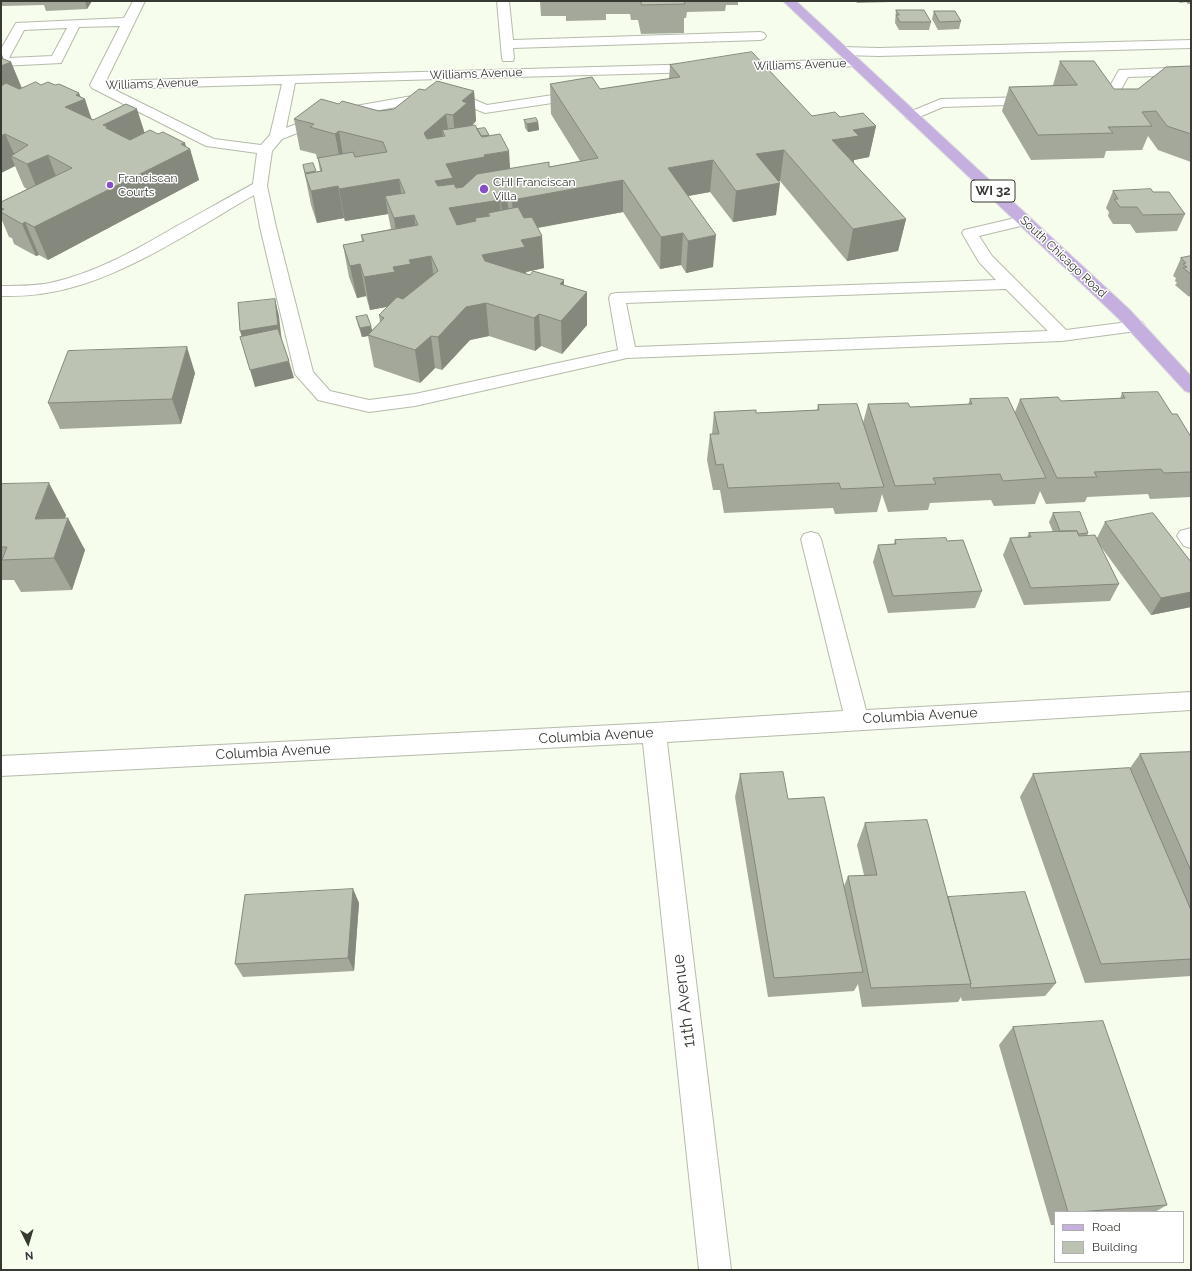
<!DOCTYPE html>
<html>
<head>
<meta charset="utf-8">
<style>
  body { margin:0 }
  #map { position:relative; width:1192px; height:1271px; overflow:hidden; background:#f6fdec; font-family:Raleway,sans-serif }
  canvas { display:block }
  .frame { position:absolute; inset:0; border:2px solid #373a33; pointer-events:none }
  .legend { position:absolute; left:1054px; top:1211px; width:130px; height:52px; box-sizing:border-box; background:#fff; border:1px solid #afb0ad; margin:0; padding:5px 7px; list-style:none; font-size:12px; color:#373a33 }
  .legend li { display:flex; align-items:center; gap:8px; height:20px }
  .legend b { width:20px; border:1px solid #afb0ad }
  .north { position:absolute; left:8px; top:1223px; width:40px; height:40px; -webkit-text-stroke:3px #fff; paint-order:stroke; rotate:175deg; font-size:11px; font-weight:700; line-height:16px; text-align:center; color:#373a33 }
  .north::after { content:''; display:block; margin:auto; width:14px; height:18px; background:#373a33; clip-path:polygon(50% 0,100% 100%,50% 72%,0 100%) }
</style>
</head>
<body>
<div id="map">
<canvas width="1192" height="1271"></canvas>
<div class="frame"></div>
<ul class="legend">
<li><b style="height:5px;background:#c4afdf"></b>Road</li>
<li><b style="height:11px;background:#bdc3b3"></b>Building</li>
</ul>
<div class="north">N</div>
</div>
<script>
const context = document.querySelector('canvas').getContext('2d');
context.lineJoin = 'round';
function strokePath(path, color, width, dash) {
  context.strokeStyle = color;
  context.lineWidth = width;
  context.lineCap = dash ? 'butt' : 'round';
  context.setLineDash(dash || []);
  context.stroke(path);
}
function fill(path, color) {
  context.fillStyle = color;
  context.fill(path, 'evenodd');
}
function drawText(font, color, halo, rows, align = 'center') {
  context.font = font + ' Raleway,sans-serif';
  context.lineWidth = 3;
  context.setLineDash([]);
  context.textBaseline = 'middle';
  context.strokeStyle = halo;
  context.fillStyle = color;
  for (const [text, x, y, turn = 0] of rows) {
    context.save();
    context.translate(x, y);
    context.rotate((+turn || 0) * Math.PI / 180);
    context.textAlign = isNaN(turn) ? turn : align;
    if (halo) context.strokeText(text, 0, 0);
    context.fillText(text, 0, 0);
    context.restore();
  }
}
const minor = new Path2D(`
  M133,1H145L106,81L700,64L705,65L706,68L705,71L700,72L295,83L286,128L333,110L429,93L468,97L487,105L579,91L584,92L586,95L584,98L579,99L485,113L465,105L429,101L336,118L282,139L272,151L267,186L276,227L313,372L330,391L369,400L415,394L618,350L609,298L611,294L617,293L996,280L979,262L962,233L964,230L1024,216L1029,218L1032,221L1029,224L979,236L992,256L1066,330L1136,321L1142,322L1145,326L1142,330L1136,331L1062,341L627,358L415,406L369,412L318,400L295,374L260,227L254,195C193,230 116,283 46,293C31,296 16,296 1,296V286C17,286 34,286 50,283C95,273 136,250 175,227C201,213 227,198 253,184L257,153L206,146L92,88L90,85L120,26L79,27L61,63L1,66V49L16,23L124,18ZM67,28L52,56L9,58L24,30ZM282,84L270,135L261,145L214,139L113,89ZM1006,289L1048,331L635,347L626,303Z
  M497,1H509L513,40L760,32L764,33L766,36L764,39L760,40L513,48L514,58L513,61H503L502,58Z
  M1191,40V48L879,56L843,55L839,54L837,51L839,48L843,47L879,48Z
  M855,59L860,60L861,63L860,66L734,71L729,70L728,67L729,64L734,63Z
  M1191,67V75L1128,77L1114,102H1086L1084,99L1086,96L1105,95L1119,70Z
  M1034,97L1039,98L1041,101L1039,104L943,107L912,120L907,119L905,116L907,113L941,99Z
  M1191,528V548L1184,546L1177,536L1180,531Z
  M811,532L818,534L821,539L866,710L1191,692V710L667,742L731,1270H699L643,743L1,776V756L654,723L843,711L801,539L804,534Z`);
const major = new Path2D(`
  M783,1H796L1130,310L1191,376V393L1185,391L1118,318Z`);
strokePath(minor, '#b5bbab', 2);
strokePath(major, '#dfdfde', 2);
fill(minor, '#fff');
fill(major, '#c4afdf');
fill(new Path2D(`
  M1,1H92L87,9L46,11L44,5L1,6Z
  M540,1H738V5H726L725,11L687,12L686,18H684V33L641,34L638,20H631L630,14H606V20L566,21V16H541Z
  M856,1H891V2L857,3Z
  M1178,1H1191V4H1188L1186,2L1180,3Z
  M896,10L931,22L929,30H899L895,23Z
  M934,11L961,21L959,29L938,30L932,19Z
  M1,54L2,55L3,59L11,62L22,88L41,85L81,97L92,119L144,133L186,147L190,149L199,180L48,260L39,255L36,256L14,244L12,238L9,237L1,218V202L27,189L24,187L15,166L1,173Z
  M1060,61L1114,89H1138L1191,66V162L1158,150L1148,136L1142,150L1106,151L1104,158L1031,160L1002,111L1009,87L1053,86V85Z
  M670,65L812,116L840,117L876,126L869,157L854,160V163L906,219L898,251L847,261L780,181H779L776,215L733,222L710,192L688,196L713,267L686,273L681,265L660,269L623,212L538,228L544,268L526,272V274L587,292V325L562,354L541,346L535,351L489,336L470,340L442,370L435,368L420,383L374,367L368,336L362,337L358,325L356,317L371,326L372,330L380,323L379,315L387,307L370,310L366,296L357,298L349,277L343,245L362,242L361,235L391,229L388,214L345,221L344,218L317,223L311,205L303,165L316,172L320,171L318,159H317L316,154L300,150L294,119L339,104L379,111L394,109L425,90L474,91L476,121L472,126L489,135V136L510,169L549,167L580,161L551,114L550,84L600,89L669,79Z
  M524,120L538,122L539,130L528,132L525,128Z
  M1113,191L1153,192L1185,214L1177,231L1136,233L1130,224H1113L1108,216L1109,212L1106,208Z
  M1191,256V297L1188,296L1175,285L1177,283L1175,281L1176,278L1173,276L1181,258Z
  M195,373L181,424L60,429L48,403Z
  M1122,393L1172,414L1191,437V497L1150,499L1148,494L1087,497L1085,502L1046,504L1040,491L1035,504L994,506L991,500L930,503L928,510L888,512L882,494L877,512L835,514L833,508L724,513L720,490H713L707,460L710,434H712L714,412L756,413L817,410L818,405L863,423L868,404L910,407L968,405L970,399L1015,412L1020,399L1061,401L1120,399Z
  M1,484L66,515L65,518L85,550L72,590L21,592L14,580H1Z
  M1053,513L1088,533L1087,536L1097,538L1105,522L1191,562V607L1151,615L1099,544L1119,584L1110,601L1024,605L1003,555L1010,538L1027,537L1029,533L1053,532L1049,522Z
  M895,540L947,541L982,591L975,608L888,613L873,562L878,545L894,544Z
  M1191,752V976L1085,983L1020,797L1033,774L1130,768L1140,754Z
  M740,774L788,799L844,886L848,876L864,875L857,845L865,823L948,897L1056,983L1045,996L962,1001L961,997L958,1002L862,1007L858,984L854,991L768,997L735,797Z
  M353,889L359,903L354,971L243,977L235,964Z
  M1013,1027L1167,1205L1155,1212H1055V1225H1051L999,1045Z`), '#a3a89a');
fill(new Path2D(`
  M85,1H92L87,9Z
  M1,55H2L5,64L11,62L23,92L1,101Z
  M474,91L476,121L469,128L456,146L453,115L462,101Z
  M79,93L82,100L85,99L95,130L65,107L76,95Z
  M137,109L147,140L117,154L103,125Z
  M446,114L450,145L442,130L445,150L428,164L424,133Z
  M538,122L539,130L528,132L527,124Z
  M876,126L869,157L854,160L853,167L832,140L853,130Z
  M339,131L344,162L341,165L335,134Z
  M5,134L16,158L11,156L15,166L1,173V136Z
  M489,135V143L478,136Z
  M185,143L187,150L190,149L199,180L48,260L34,227Z
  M784,150L780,181L753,186L756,154Z
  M509,151L511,182L487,186L500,200L502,232L490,216L488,213L490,234L476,221L475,218L476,236L453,240L435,181L446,164L484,155Z
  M48,155L60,187L40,196L27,164Z
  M713,160L710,192L666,200L668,168Z
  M399,179L404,211L385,196L388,214L345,221L339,189Z
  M623,180V212L514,232L512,200Z
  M780,183L776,215L733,222L736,191Z
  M338,186L344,218L317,223L311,191Z
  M507,191L509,223L504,234L501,202L500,192Z
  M414,215L418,247L399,250L394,218Z
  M906,219L898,251L847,261L853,229Z
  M25,222L39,255L36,256L22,224Z
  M683,233L681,265L660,269L661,237Z
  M716,235L713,267L686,273L688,241Z
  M542,236L544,268L526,272L527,279L485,287L482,255L521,240Z
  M431,256L435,289L400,304L370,310L364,277L393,267L409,260Z
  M360,264L366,296L357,298L350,266Z
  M564,280V301L560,284Z
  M587,292V325L562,354L561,321Z
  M275,299L279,316L282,343L245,348L240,331Z
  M486,303L489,336L470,340L442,370L438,337L466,307Z
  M539,314L541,346L535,351L534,318Z
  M371,326L373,335H368V336L362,337L360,328Z
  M431,336L435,368L420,383L415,350Z
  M187,347L195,373L181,424L172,399Z
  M289,361L294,378L255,387L250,370Z
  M49,483L66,515L53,551L35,519Z
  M68,518L85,550L72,590L54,558Z
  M1191,592V607L1151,615L1161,598Z
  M353,889L359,903L354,971L348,958Z`), '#84887d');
const building = new Path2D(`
  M641,1H684L685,4L642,5Z
  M896,10H924L931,22H900L896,15H899Z
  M934,11H955L961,21L940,22Z
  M752,52L812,116L835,112L840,117L863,113L876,126L853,130L859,136L832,140L906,219L853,229L784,150L756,154L780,183L736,191L713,160L668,168L716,235L688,241L683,233L661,237L623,180L512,200L507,191L500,192L504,201L501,202L500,200L449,208L457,225L476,221L475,218L490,216L488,213L518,207L524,218L532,217L542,236L521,240L525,247L482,255L485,261L530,275L533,271L564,280L560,284L587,292L561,321L539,314L534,318L486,303L466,307L438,337L431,336L415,350L368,335L384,318L379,315L397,297L403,299L438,271L431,256L409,260L411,264L393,267L395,272L364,277L360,264L350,266L343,245L364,241L361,235L418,225L414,215L394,218L385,196L405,193L399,179L339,189L338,186L311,191L305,174L322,171L318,158L353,152L355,157L387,152L383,142L339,131L335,134L310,127L314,124L294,119L321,99L339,104L342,101L379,111L394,109L419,89L425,90L437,81L474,91L462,101L467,103L453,115L446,114L424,133L427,139L445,136L442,130L475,125L482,137L500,134L509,151L484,155L485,157L446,164L453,178L435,181L438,186L454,184L456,188L463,187L477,174L549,162V167L598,158L550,84L592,77L600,89L680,77L670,65Z
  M1,58L11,62L1,66Z
  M1060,61H1094L1114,89H1138L1166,67L1191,66V134L1167,126L1156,111L1142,112L1152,126L1108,127L1113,133L1038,135L1009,87L1077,85Z
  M36,82L41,85L48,82L55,85L59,84L79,93L76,95L85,99L65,107L93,120L126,104L137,109L103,125L108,127L106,128L130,140L150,130L158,134L163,132L185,143L181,144L190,149L34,227L25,222L22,224L1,212V211L4,209L1,208V202L72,168L48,155L27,164L11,156L28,145L5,134L1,136V86L6,83L19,89Z
  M536,118L538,122L527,124L524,120Z
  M485,128L489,135L481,136L477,129Z
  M313,163L316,171L305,173L303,165Z
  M1151,189L1153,192H1169L1185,214L1143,215L1137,207H1120L1114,199H1118L1113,191Z
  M1191,256V274L1183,268L1187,267L1183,264L1186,263L1181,258Z
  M275,299L278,325L240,331L238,303Z
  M367,315L371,326L360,328L356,317Z
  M278,329L289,361L250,370L240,337Z
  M187,347L172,399L48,403L68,351Z
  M1158,392L1172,414H1177L1191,437V445H1190L1191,447V472L1164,473L1161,469L1094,472L1097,477L1057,478L1020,399L1058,397L1061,401L1125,398L1122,393Z
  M1008,398L1046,478L1003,481L1000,474L933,478L936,484L895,486L868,404L908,403L910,407L972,404L970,399Z
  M857,404L884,487L841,489L839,483L728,488L723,464L716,465L710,434H719L714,412L756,410V413L819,410L818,405Z
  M49,483L35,519L68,518L54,558L2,560L7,547H1V484Z
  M1080,512L1088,533L1078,534L1077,531H1060L1053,513Z
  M1153,513L1191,562V592L1161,598L1105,522Z
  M1077,531L1079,536L1095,535L1119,584L1031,588L1010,538L1031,537L1029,533Z
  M946,538L947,541L963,540L982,591L893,596L878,545L896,544L895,540Z
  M1191,752V871L1140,754Z
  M1130,768L1191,910V959L1101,964L1033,774Z
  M783,772L788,799L824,797L863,972L774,978L740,774Z
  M927,820L971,984L871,988L848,876L877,875L865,823Z
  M353,889L348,958L235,964L245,895Z
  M1025,892L1056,983L971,988L970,985L971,984L948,897Z
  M1103,1021L1167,1205L1078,1212H1068L1013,1027Z`);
fill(building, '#bdc3b3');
strokePath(building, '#84887d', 1);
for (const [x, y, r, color] of [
  [110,185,4,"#874fc6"],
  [484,189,5,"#874fc6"]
]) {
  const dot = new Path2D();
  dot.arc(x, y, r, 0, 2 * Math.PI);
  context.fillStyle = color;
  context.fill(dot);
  strokePath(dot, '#fff', 1.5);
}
drawText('12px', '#373a33', '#fff', [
  ["Williams Avenue",800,65,-2],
  ["Williams Avenue",476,74,-2],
  ["Williams Avenue",152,84,-2],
  ["South Chicago Road",1063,257,43]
]);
drawText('12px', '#373a33', '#fff', [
  ["Franciscan",118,178],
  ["Courts",118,192],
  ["CHI Franciscan",493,182],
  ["Villa",493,196]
], 'left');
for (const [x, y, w] of [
  [993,191,44]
]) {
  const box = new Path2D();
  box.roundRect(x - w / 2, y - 11, w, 22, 3);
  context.fillStyle = '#fff';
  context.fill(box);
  strokePath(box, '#373a33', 1);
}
drawText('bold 13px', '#373a33', null, [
  ["WI 32",993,191]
]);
drawText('14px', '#373a33', '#fff', [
  ["Columbia Avenue",920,716,-3],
  ["Columbia Avenue",596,736,-3],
  ["Columbia Avenue",273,752,-3]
]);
drawText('17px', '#373a33', '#fff', [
  ["11th Avenue",684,1001,-97]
]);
</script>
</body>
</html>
